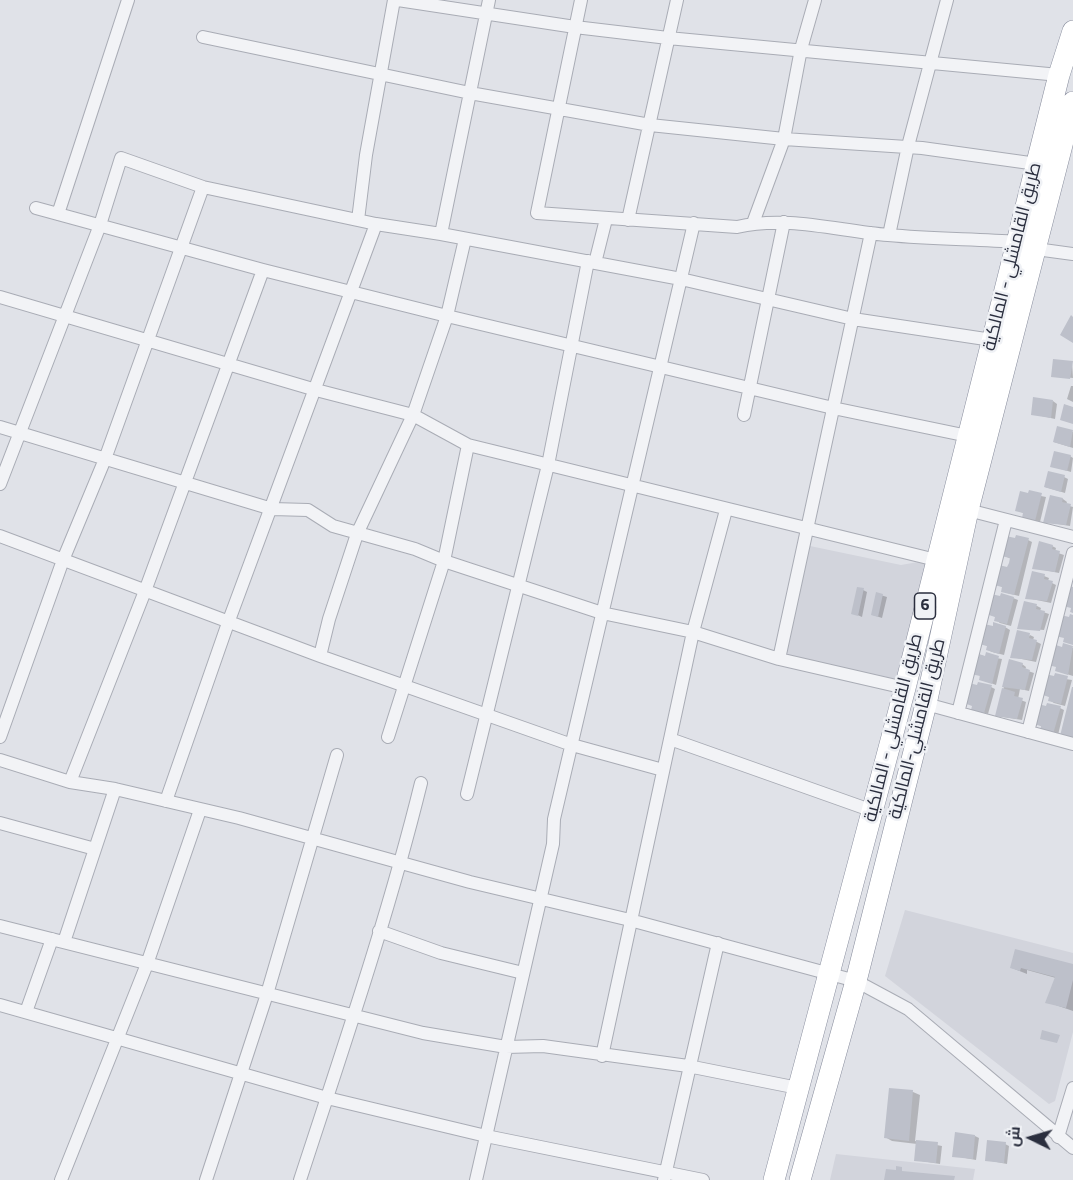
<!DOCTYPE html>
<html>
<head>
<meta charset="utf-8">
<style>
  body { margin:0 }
  #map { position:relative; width:1073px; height:1180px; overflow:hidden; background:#e0e2e8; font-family:"Titillium Web",Cairo,sans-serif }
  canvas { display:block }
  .north { position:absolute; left:1001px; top:1108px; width:60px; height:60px; -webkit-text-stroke:4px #eff1f5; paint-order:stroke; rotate:275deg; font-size:16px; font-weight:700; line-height:24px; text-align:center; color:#2a2e3e }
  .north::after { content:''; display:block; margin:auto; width:21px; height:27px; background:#2a2e3e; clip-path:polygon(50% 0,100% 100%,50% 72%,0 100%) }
</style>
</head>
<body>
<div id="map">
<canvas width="1073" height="1180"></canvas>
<div class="north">ش</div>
</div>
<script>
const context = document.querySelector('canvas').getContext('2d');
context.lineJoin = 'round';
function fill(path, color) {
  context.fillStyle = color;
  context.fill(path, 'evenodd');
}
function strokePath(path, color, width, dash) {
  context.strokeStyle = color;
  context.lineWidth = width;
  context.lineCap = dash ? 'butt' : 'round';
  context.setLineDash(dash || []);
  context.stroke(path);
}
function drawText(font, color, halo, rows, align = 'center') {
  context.font = font + ' "Titillium Web",Cairo,sans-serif';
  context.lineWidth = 5;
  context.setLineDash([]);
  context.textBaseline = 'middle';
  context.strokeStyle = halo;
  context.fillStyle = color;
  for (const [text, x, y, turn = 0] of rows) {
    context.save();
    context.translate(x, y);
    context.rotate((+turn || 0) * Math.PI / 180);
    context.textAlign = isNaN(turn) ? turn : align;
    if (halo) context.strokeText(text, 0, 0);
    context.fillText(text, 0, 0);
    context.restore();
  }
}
fill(new Path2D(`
  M810,546L901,565L918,562L928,564L900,680L786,655Z
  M905,910L1073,953V1032L1055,1101L1049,1104L885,976Z
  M836,1154L975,1169L973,1180H830Z`), '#d2d4dc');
fill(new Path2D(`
  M1072,363L1073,378L1055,376Z
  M1071,386H1073V402L1067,399Z
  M1053,401L1057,404L1055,419L1033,414Z
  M1058,428L1073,432V448L1054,442Z
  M1070,456L1073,458L1071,472L1051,466Z
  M1064,477L1068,479L1065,493L1045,487Z
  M1021,492L1046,497L1040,522L1028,519L1025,514L1017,510Z
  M1051,496L1063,499L1067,502L1066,505L1073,507L1070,526L1045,522Z
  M1028,540L1032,542L1019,596L1007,593L1004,588L996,584L1009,569L1011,559L1003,555Z
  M1052,546L1056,548L1055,552L1064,555L1059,573L1034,568Z
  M1044,576L1049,578L1048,581L1056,585L1051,603L1027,598Z
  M863,590L867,592L862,617L853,613Z
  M877,594L887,597L882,618L873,615Z
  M1013,598L1018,600L1011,626L1000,623L996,620V617L988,614Z
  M1026,603L1037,606L1041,608L1040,611L1049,614L1044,630L1019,628Z
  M1005,627L1010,630L1004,655L992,652L988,650L989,647L981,643Z
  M1030,635L1034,637L1033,640L1041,644L1036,662L1012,657Z
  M1064,645L1073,648V676L1057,671Z
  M978,655L1002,659L996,685L980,679Z
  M1010,661L1022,664L1026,667L1025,670L1034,673L1029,691L1020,689L1018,699L1026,702L1022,720L997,716Z
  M1047,676L1072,680L1065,706L1054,703L1049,700L1050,697L1042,694Z
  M991,687L995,689L988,714L973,709Z
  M1060,708L1064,710L1058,735L1035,723Z
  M1073,965V1011L1047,1002L1056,978L1027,970V974L1012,968Z
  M890,1089L913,1092L920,1095L915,1141L942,1146L940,1164L915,1160L917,1144L892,1141L885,1137Z
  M975,1136L979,1138L976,1160L954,1156Z
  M1005,1144L1009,1146L1007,1164L986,1160Z`), '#0003');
fill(new Path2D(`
  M1071,315L1073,317V343L1060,335Z
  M1053,359L1073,361L1070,379L1051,377Z
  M1033,397L1053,400L1051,418L1031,415Z
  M1064,404L1073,407V424L1060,420Z
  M1057,426L1073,430L1070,447L1053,442Z
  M1054,451L1071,455L1067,471L1050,467Z
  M1048,471L1065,475L1061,492L1044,487Z
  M1029,490L1042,493L1035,521L1022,518L1023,513L1015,511L1020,491L1028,493Z
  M1050,495L1063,498L1062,502L1071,504L1066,525L1043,523Z
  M1016,535L1029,538L1014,595L1001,592L1002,587L994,585L999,565L1007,567L1009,563L1010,558L1001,556L1006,536L1015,538Z
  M1039,541L1053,545L1052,549L1060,551L1055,572L1032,569Z
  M1032,571L1045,574L1044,579L1053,581L1047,601L1025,599Z
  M1068,586L1073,587V613L1070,612L1071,608L1063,606Z
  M857,587L864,588L858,616L851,614Z
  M876,592L883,594L878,617L871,615Z
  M1001,593L1014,597L1007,624L994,621L995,617L986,614L991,594L1000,596Z
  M1024,601L1037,604L1036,609L1045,611L1040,631L1017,629Z
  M1070,614L1073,615V645L1063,642L1064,638L1055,636L1061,615L1069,617Z
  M993,622L1006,626L999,654L986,650L987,646L979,644L984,624L993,626Z
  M1017,630L1030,633L1029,638L1037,640L1032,660L1010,658Z
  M1063,643L1073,646L1068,675L1055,671L1056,667L1048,665L1053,644L1062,647Z
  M986,652L999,656L992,684L979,680L980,676L971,674L976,653L985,656Z
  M1009,659L1023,663L1022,667L1030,670L1025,690L1002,687Z
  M1055,673L1068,676L1061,704L1048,701L1049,697L1040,694L1045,674L1054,676Z
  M978,682L992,685L984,713L971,710L972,706L964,703L969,683L977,685Z
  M1072,687H1073V739L1060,736Z
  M1002,688L1015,692L1014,696L1023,698L1017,719L995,716Z
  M1047,703L1061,706L1053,734L1040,731L1041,726L1033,724L1038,704L1046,706Z
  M1015,949L1073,964V980L1066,1008L1045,1003L1055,977L1021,968L1020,971L1010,968Z
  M1042,1030L1060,1035L1057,1043L1040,1039Z
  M889,1088L913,1090L909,1141L884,1138Z
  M955,1132L975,1135L973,1159L952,1157Z
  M916,1140L938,1142L936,1163L914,1161Z
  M987,1140L1006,1142L1004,1163L985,1161Z
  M896,1166L902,1167V1171L955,1176L954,1180H884L886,1169L896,1170Z`), '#bdc0ca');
const minor = new Path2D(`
  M398,0L575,27L668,38L1059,75
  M581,0L537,213L737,227C787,215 838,231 888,235C931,239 975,239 1018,242
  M203,37L470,93L650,125L784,139L922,148L1037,164
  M36,208L263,270L447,316L833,408L968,436
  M58,214L128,0
  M358,220L366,155L394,0
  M628,220L677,0
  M753,223L784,139L801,49L815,0
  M441,234L489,0
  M889,235L908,146L947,0
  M1036,249L1073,254
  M595,263L606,219
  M0,297L316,390L413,415L468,445L936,560
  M744,415L784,222
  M0,427L272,509L308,510L333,526L415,549L444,561L602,613L693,632L779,659L905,688
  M0,484L100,225L121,158L203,187L376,224L441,234L681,279L853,319L992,340
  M968,510L1073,537
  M0,536L320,656L572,745L663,770
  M320,656L329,619L357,534L413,415L447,316L465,239
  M779,659L871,233
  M926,704L1073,744
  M958,713L1006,520
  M1028,732L1073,553
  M0,737L63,560L105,459L203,187
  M388,737L444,561L468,445
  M670,739L873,811
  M0,760L70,782L115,789L239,818L470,882L630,920L856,981L908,1009L1073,1148
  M70,782L145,591L263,270
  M467,794L548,465L588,261
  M166,801L228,623L376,224
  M0,823L95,849
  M0,926L423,1033L506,1047L543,1046L688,1066L798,1088
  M379,931L441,953L523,973
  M64,942L115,789
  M0,1005L327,1098L486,1136L703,1180
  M26,1012L52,939
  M602,1056L693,632L726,510
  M1058,1137L1073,1088
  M61,1180L147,964L200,810
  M206,1180L267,994L337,755
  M300,1180C343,1048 388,917 421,783
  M476,1180L553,844L554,819L694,223
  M664,1180L718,943`);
const trunk = new Path2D(`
  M774,1180L905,688L1059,75L1073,31
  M800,1180L856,981L926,704L968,510L1073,102`);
strokePath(minor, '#a9acb5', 14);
strokePath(trunk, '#888d9d', 22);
strokePath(minor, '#f2f3f6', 12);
strokePath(trunk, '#fff', 21);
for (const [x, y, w] of [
  [925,606,21]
]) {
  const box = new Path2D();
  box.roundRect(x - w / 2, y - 13, w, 26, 4.5);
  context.fillStyle = '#eff1f5';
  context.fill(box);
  strokePath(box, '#2a2e3e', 1.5);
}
drawText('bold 16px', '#2a2e3e', null, [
  ["6",925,606]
]);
drawText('18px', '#2a2e3e', '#eff1f5', [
  ["طريق القامشلي - المالكية",1013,257,-76],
  ["طريق القامشلي - المالكية",894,728,-76],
  ["طريق القامشلي-المالكية",918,729,-76]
]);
</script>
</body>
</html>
